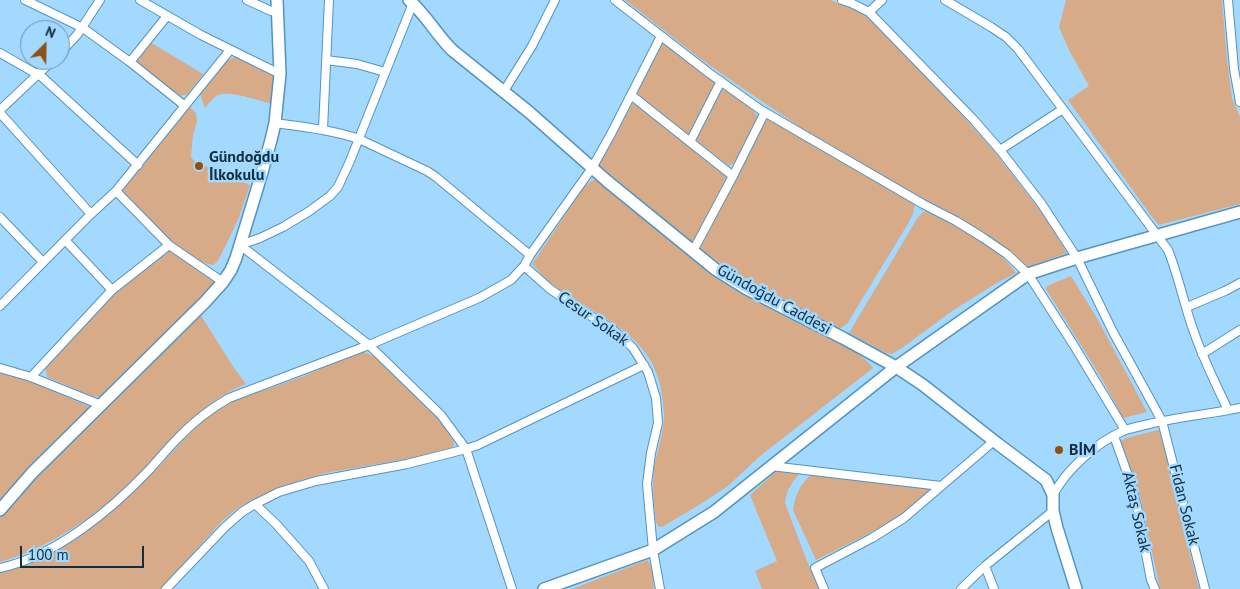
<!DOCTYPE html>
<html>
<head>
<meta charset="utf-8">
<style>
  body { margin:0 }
  #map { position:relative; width:1240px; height:589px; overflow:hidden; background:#a3d8ff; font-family:"PT Sans",sans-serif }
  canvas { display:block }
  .north { position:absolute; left:20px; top:20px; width:50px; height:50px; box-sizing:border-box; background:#a3d8ff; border:1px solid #6994b3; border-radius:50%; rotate:23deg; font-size:14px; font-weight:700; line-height:20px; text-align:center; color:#122e41 }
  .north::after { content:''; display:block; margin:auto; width:18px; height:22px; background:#8e5112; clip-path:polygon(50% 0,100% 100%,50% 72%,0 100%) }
  .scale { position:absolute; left:20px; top:546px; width:124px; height:22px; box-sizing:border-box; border:2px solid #122e41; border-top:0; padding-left:6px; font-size:15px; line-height:18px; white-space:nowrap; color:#122e41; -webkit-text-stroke:4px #a3d8ff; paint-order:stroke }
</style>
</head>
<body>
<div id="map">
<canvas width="1240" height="589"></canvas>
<div class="north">N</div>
<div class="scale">100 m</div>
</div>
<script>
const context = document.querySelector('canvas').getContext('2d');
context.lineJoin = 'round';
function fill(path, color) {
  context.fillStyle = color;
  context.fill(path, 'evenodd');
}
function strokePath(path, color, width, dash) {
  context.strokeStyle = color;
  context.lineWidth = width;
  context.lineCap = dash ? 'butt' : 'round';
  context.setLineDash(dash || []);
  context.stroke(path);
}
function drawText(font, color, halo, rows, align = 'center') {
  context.font = font + ' "PT Sans",sans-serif';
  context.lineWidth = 5;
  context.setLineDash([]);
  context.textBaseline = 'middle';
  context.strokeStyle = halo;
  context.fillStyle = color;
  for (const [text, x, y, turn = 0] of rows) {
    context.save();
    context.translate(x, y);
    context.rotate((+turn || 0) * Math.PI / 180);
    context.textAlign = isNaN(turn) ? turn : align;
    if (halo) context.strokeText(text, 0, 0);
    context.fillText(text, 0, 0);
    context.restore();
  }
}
fill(new Path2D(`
  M625,0H830L851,8L862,13L871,20L883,31L926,75L994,151L1048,221L1067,253L1028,267L1003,247L967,223L935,206L816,138L738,85L702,60Z
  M1066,0H1222L1227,60L1232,98L1240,117V204L1159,225L1152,217L1068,100L1089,86L1069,50L1059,27Z
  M150,42L203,74L188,94L180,96L137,65L135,61L136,60Z
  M665,42L714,80L715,83L689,134H685L638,96L636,93L659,47Z
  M235,57L275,74L272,104C259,101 228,89 216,96C212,99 208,104 205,108L200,94L228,60Z
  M726,89L749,106L758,117L735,162L729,166L697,141L696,138C701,129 715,95 722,90C723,90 725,90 726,89Z
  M634,101L726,173V180L693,243L599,165Z
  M190,107L196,113L197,121L193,135L191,157L194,161L250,185L238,220L218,261L213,265C180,260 147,217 124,194L123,190Z
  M768,118L915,204L913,214L909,222L847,324L839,329C790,305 742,282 700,248L764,123Z
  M596,179L705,268L752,298L807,326L839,340L867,361L873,368L760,456L728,486L699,505L662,527L658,526L656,522C654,504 652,485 654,468C657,450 664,434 664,415C663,396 660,376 650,360C630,324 581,308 551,283C544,278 538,270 532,264L584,187L590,182Z
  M928,211C952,224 1002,249 1016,273L995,284L952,311L902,348L892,354L886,353L849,333L918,217L923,212Z
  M169,250L216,283L100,397L92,396L47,377L45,367L115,292Z
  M1071,276L1097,318L1147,412L1123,418L1102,379L1046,289L1047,286Z
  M200,314L234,368L246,384C201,401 170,442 137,476C99,514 52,547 0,562V518L30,483L142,370Z
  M364,352L377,358L440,421L454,442V445L451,448L417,457L325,473L282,486L257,497L238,508L222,521L161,589H0V571C60,560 118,510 159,466C178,447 194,426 216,410C232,398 249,394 268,389C280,385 292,380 304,376C324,368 343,358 364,352Z
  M0,372L37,384L90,407L26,471L0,501Z
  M1158,430L1161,432L1187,542L1199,589H1160L1140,496L1121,441L1126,438Z
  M778,470L796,472L799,474C791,483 786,492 785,503L805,556L819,589H762L755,571L777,561L750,495Z
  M811,475L923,486L929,490C906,519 849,543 816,560L793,510C795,496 800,484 811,475Z
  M647,560C654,568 653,579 654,589H572Z`), '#d7ab87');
const street = new Path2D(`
  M25,0L83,28L130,62L185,106
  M140,0L201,35L280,74
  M247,0L271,11L278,13
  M615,0L709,73L761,110L923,204L956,221L982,237L1007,254L1028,274L1073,344L1125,430
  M842,0L851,3L869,12L973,119L1000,150L1041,203L1077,258L1113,332L1162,421L1205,589
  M945,0L991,27L1006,37L1018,49L1168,250C1179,277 1184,305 1194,332C1203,359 1216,384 1228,410
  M1228,0L1234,69L1240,102
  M869,12L882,0
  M0,53L42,77L138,165
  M60,53L77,35L100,0
  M326,60L357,64L385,72
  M130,62L167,16
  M504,91L532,46L555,0
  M631,95L733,176L693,251
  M0,110L53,60
  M0,113L91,214
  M275,123C304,127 332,130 359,139L427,171L436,177L530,255
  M323,129L329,0
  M690,142L721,81
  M1000,150L1063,109
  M733,176L765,112
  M116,191L169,245L223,282
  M0,217L43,262
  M65,240L112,290
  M240,245L369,345L441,415L466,449L512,589
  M240,245L260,238L283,227L308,212L330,196L338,187L350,161L413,3
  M524,266L550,289L570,303L612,329L626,341L633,348L648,372L656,398L658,423L651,453L647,484L653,550L660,589
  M0,306L91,214L116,191L230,50
  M1187,307L1225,291L1240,283
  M1202,354L1240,330
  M0,368L31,377L101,405
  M31,377L112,290L169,245
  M1114,436L1130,481L1137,507L1151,580L1155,589
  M771,466L941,486
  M1053,495C1067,469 1096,443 1123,431C1131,428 1140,426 1149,424C1179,417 1210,414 1240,408
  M985,566L994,589
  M0,568C56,556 111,510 149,470C159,459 168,448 178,438C193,422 210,409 229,398L369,345L479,298L511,280L524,266L530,255L592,168L611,134L661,36
  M166,589L225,527L242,512L255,504
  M324,589L309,561L276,524L255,504L279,492L316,481L407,464L466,449L478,445L644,365
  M824,589L815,568L872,538L904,518L994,441
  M961,589L985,566L1053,511`);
const secondary = new Path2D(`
  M409,0C426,15 436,34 452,50L529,112L607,181L715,269L747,289L843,338L896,367L923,385L998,444L1046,480L1053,495V511L1057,528L1076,589
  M0,510L32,473L205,302L223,282L231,270L236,258L261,176L271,140L275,123L280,74L277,0
  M544,589L653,550L714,512L896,367L1028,274L1077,258L1240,212`);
strokePath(street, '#5294c1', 10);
strokePath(secondary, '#5294c1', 14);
strokePath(street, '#fff', 8);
strokePath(secondary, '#fff', 11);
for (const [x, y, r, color] of [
  [199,166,5,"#8e5112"],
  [1059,450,5,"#8e5112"]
]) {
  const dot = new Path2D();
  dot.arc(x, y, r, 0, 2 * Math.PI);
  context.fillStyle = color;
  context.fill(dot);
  strokePath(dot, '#a3d8ff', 2);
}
drawText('bold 16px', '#122e41', '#a3d8ff', [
  ["Gündoğdu",209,157],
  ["İlkokulu",209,175],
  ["BİM",1069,450]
], 'left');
drawText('16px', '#122e41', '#a3d8ff', [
  ["Gündoğdu Caddesi",774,300,29],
  ["Cesur Sokak",593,319,35],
  ["Fidan Sokak",1184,505,76],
  ["Aktaş Sokak",1136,512,77]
]);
</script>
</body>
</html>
